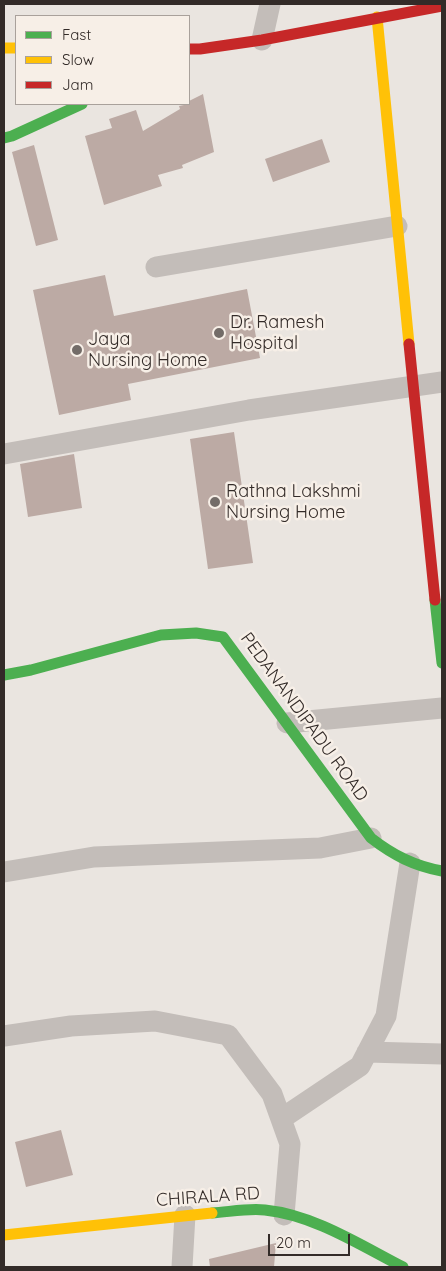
<!DOCTYPE html>
<html>
<head>
<meta charset="utf-8">
<style>
  body { margin:0 }
  #map { position:relative; width:446px; height:1271px; overflow:hidden; background:#eae5e0; font-family:Quicksand,sans-serif }
  canvas { display:block }
  .frame { position:absolute; inset:0; border:5px solid #332b28; pointer-events:none }
  .legend { position:absolute; left:15px; top:15px; width:175px; height:90px; box-sizing:border-box; background:#f7efe7; border:1px solid #a9a19b; margin:0; padding:6px 9px; list-style:none; font-size:15px; color:#332b28 }
  .legend li { display:flex; align-items:center; gap:10px; height:25px }
  .legend b { width:25px; border:1px solid #a9a19b }
  .scale { position:absolute; left:268px; top:1234px; width:82px; height:22px; box-sizing:border-box; border:2px solid #332b28; border-top:0; padding-left:6px; font-size:15px; line-height:18px; white-space:nowrap; color:#332b28; -webkit-text-stroke:4px #f7efe7; paint-order:stroke }
</style>
</head>
<body>
<div id="map">
<canvas width="446" height="1271"></canvas>
<div class="frame"></div>
<ul class="legend">
<li><b style="height:6px;background:#4caf50"></b>Fast</li>
<li><b style="height:6px;background:#ffc107"></b>Slow</li>
<li><b style="height:6px;background:#c62828"></b>Jam</li>
</ul>
<div class="scale">20 m</div>
</div>
<script>
const context = document.querySelector('canvas').getContext('2d');
context.lineJoin = 'round';
function fill(path, color) {
  context.fillStyle = color;
  context.fill(path, 'evenodd');
}
function strokePath(path, color, width, dash) {
  context.strokeStyle = color;
  context.lineWidth = width;
  context.lineCap = dash ? 'butt' : 'round';
  context.setLineDash(dash || []);
  context.stroke(path);
}
function drawText(font, color, halo, rows, align = 'center') {
  context.font = font + ' Quicksand,sans-serif';
  context.lineWidth = 5;
  context.setLineDash([]);
  context.textBaseline = 'middle';
  context.strokeStyle = halo;
  context.fillStyle = color;
  for (const [text, x, y, turn = 0] of rows) {
    context.save();
    context.translate(x, y);
    context.rotate((+turn || 0) * Math.PI / 180);
    context.textAlign = isNaN(turn) ? turn : align;
    if (halo) context.strokeText(text, 0, 0);
    context.fillText(text, 0, 0);
    context.restore();
  }
}
fill(new Path2D(`
  M203,94L214,152L182,165L183,168L158,175L162,186L104,205L85,136L112,128L109,119L136,110L143,131L180,109L179,106L189,104V101Z
  M322,139L330,162L273,182L265,159Z
  M34,145L58,240L36,246L12,152Z
  M105,275L114,316L247,289L260,358L128,384L131,400L59,415L33,290Z
  M234,432L253,563L208,569L190,439Z
  M74,454L82,508L28,517L20,464Z
  M61,1130L73,1175L26,1187L15,1142Z
  M276,1243L274,1267H210L209,1259Z`), '#bcaaa4');
strokePath(new Path2D(`
  M262,40L270,4
  M156,267L397,226
  M4,454L249,410L442,382
  M287,723L442,708
  M4,872L94,857L320,848L371,838
  M4,1036L71,1026L155,1021L228,1035L272,1094L290,1144L284,1215
  M367,1052L442,1054
  M281,1119L360,1066L386,1016L410,863
  M182,1267L185,1215`), '#c3bdb9', 21);
strokePath(new Path2D(`
  M4,138L12,136L82,104
  M435,600L442,663
  M4,675L31,670L161,635L196,633L223,637L371,838C393,855 414,866 442,871
  M212,1213C229,1212 248,1208 265,1210C314,1215 360,1245 403,1267`), '#4caf50', 11);
strokePath(new Path2D(`
  M377,17L409,344
  M4,48H16
  M4,1235L212,1213`), '#ffc107', 11);
strokePath(new Path2D(`
  M189,49H200L262,40L442,6
  M409,344L435,600`), '#c62828', 11);
for (const [x, y, r, color] of [
  [219,333,6,"#736c68"],
  [77,350,6,"#736c68"],
  [215,502,6,"#736c68"]
]) {
  const dot = new Path2D();
  dot.arc(x, y, r, 0, 2 * Math.PI);
  context.fillStyle = color;
  context.fill(dot);
  strokePath(dot, '#f7efe7', 2);
}
drawText('18px', '#332b28', '#f7efe7', [
  ["Dr. Ramesh",230,323],
  ["Hospital",230,344],
  ["Jaya",88,340],
  ["Nursing Home",88,361],
  ["Rathna Lakshmi",226,492],
  ["Nursing Home",226,513]
], 'left');
drawText('18px', '#332b28', '#f7efe7', [
  ["PEDANANDIPADU ROAD",304,717,54],
  ["CHIRALA RD",208,1197,-4]
]);
</script>
</body>
</html>
